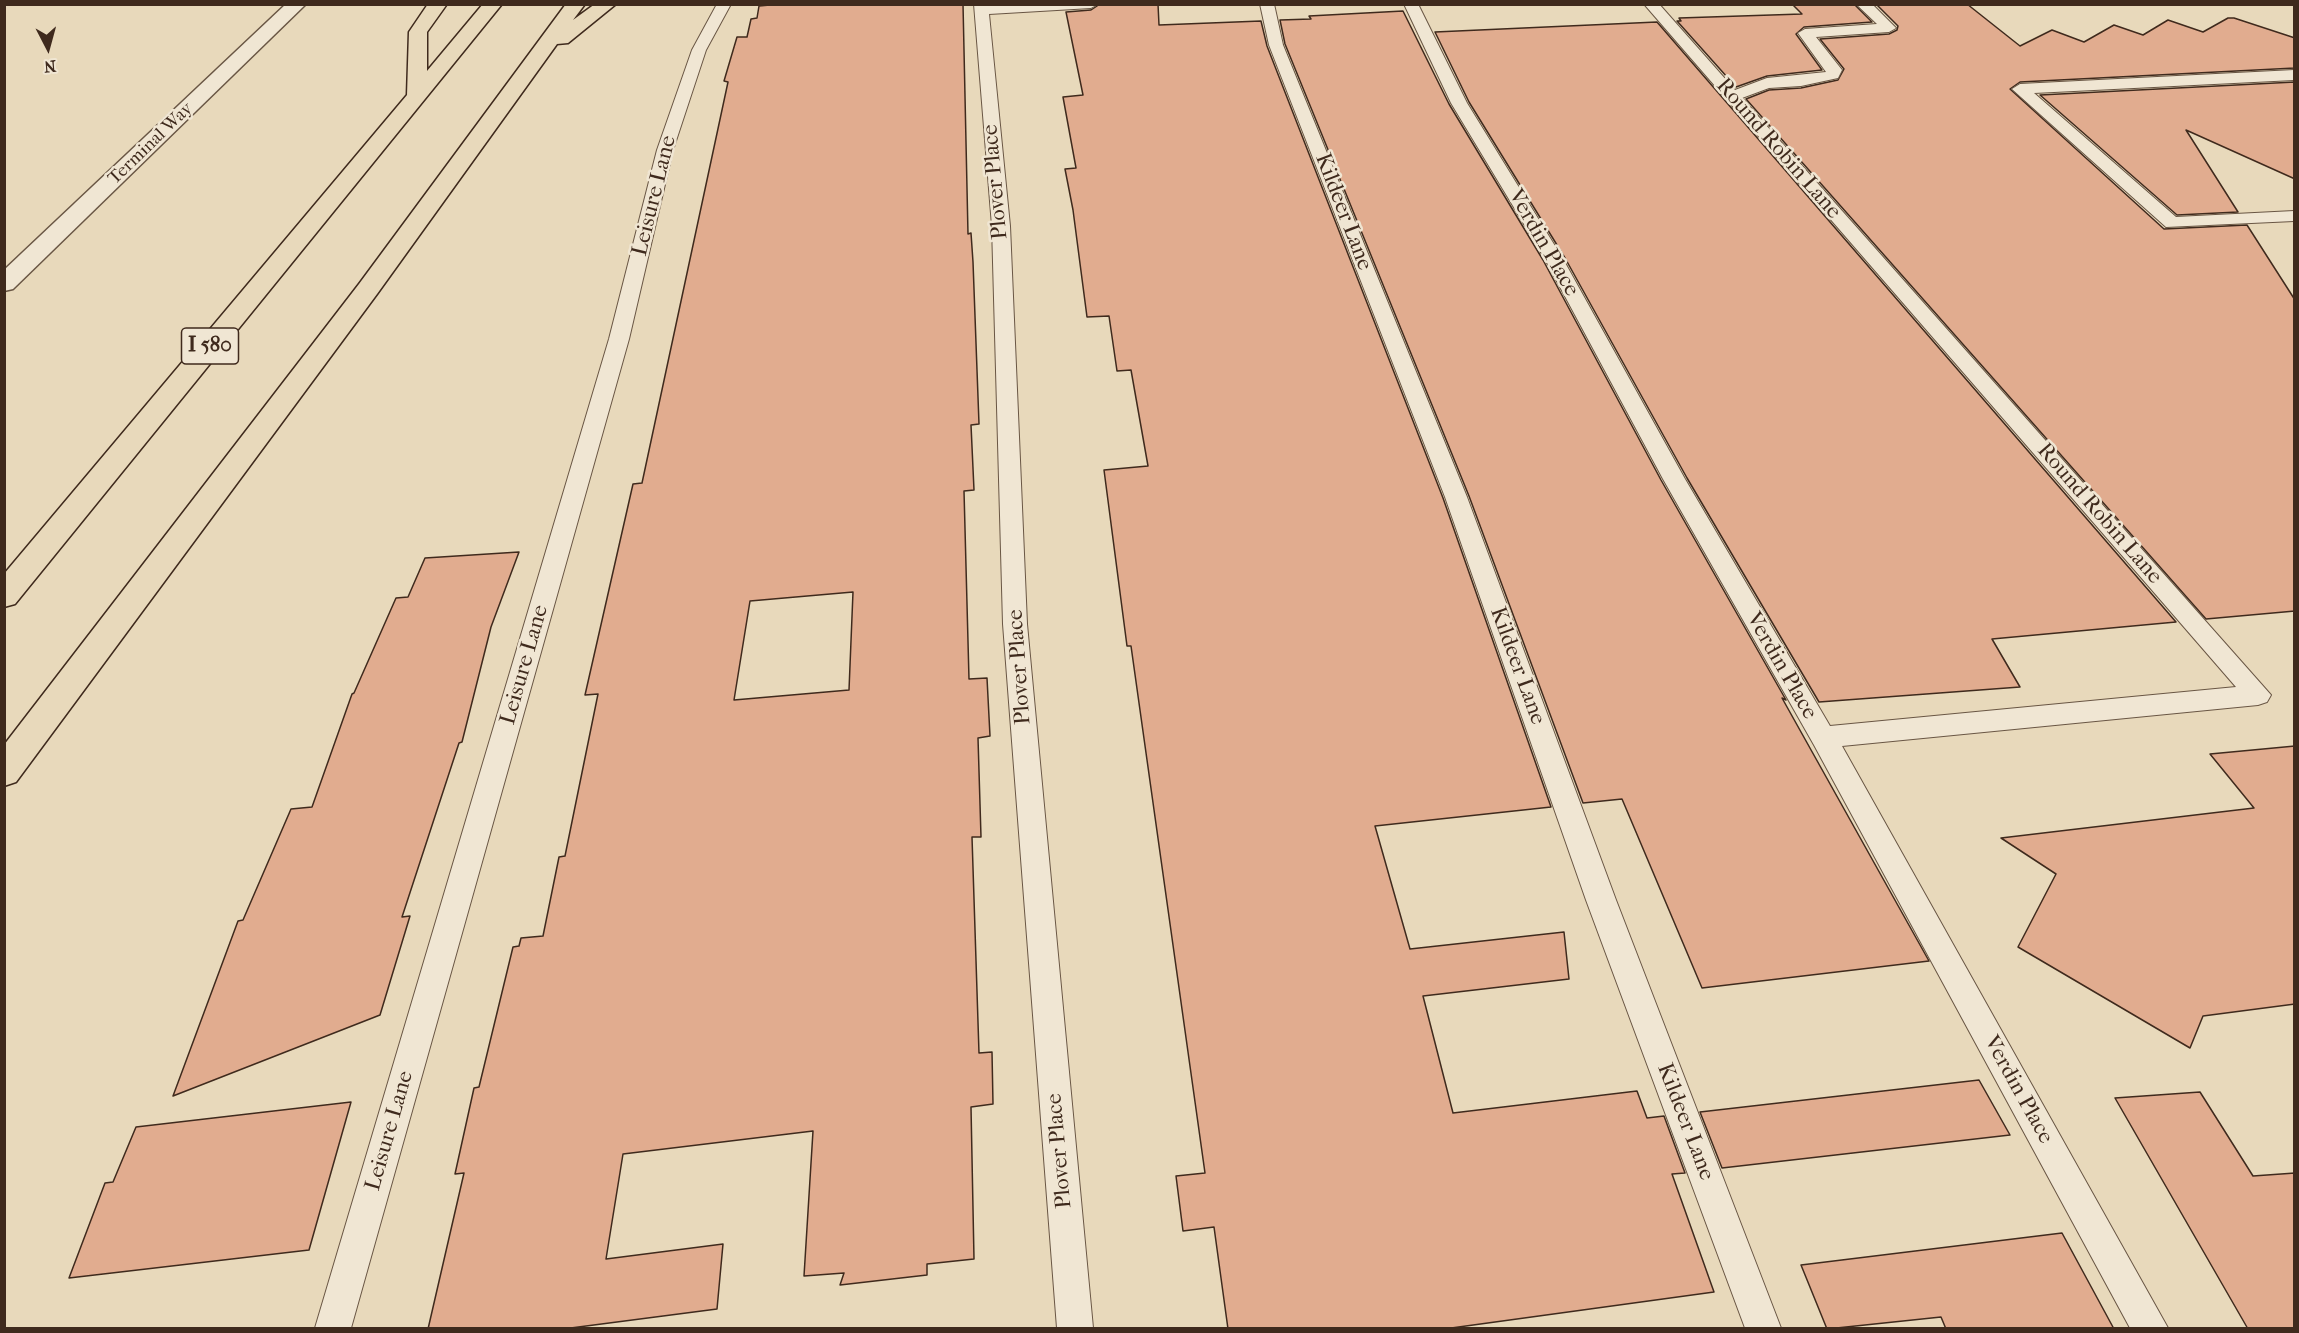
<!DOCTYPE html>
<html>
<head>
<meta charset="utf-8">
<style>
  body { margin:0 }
  #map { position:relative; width:2299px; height:1333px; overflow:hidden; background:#e8d9bb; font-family:"IM FELL French Canon",serif }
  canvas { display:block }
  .frame { position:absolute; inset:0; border:6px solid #3f2a1d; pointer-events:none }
  .north { position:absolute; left:18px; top:18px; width:60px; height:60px; -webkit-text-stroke:4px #f0e6d3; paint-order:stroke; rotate:174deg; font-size:16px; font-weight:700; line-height:24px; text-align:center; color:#3f2a1d }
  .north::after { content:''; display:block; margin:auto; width:21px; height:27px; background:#3f2a1d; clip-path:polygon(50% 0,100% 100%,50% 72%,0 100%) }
</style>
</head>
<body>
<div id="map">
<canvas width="2299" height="1333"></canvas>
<div class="frame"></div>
<div class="north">N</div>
</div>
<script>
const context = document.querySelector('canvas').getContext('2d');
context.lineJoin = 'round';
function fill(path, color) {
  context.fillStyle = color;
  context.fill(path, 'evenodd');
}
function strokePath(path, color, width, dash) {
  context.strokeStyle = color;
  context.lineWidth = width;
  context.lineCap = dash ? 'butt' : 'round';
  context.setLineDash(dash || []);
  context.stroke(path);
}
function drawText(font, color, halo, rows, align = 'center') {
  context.font = font + ' "IM FELL French Canon",serif';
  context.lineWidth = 5;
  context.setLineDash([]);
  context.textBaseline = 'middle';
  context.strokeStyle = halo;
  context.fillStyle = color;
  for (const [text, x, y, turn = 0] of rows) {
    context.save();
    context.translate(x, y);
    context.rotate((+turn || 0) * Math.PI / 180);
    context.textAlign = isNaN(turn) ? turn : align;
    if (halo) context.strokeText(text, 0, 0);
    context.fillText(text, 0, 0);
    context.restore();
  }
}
const building = new Path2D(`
  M781,4H963L968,234L971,233L973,262L979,424L971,425L974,490L964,491L969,679L987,678L990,736L978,738L981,837H972L979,1053L992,1052L993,1104L971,1107L974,1259L927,1264V1275L840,1285L844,1273L804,1276L813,1131L623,1154L606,1259L723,1244L717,1309L563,1329H428L464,1173L455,1174L474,1088L479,1087L513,947L519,946L521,938L543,936L559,857L565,856L598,694L585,695L633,484L642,483L728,82L724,81L737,37H747L751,19L757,18L759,6ZM853,592L849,690L734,700L750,601Z
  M1100,4H1158L1159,25L1261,21L1267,46L1443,498L1551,807L1375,826L1410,949L1564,932L1569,979L1423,996L1453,1113L1637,1091L1647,1118L1664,1116L1685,1173L1672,1174L1714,1292L1444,1329H1228L1214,1227L1183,1231L1176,1176L1205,1173L1131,646H1127L1104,470L1148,466L1131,370L1117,371L1109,316L1087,317L1073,210L1065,169L1076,168L1063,97L1083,95L1066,12L1091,10Z
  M1792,4H1854L1872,22L1804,27L1796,34L1822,70L1767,76L1736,87L1677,21H1681L1679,18L1802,14Z
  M1876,4H1967L2020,46L2052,30L2084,42L2114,25L2143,35L2168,20L2203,32L2228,18H2234L2295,38V68L2020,82L2010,89L2164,229L2247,225L2295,300V611L2206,619L1746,99L1769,90L1801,88L1838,80L1844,69L1820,39L1889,34L1897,30L1898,26Z
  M1403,11L1449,104L1543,260L1661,480L1786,700L1782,698L1929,961L1702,988L1622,799L1583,803L1469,496L1285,44L1280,20L1311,19L1309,16Z
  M1657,22L2176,622L1992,639L2020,687L1819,702L1687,478L1565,258L1469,102L1435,32Z
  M2295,82V179L2186,130L2238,212L2177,215L2040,95Z
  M519,552L491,627L462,742L459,743L402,917L410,916L380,1015L173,1096L238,921L243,920L291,809L312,807L352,694L354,693L396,598L408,597L425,558Z
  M2295,746V1004L2203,1016L2190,1048L2018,947L2056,874L2001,838L2254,808L2210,754Z
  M1979,1080L2010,1135L1722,1168L1700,1112Z
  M2200,1092L2253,1176L2295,1173V1329H2248L2115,1098Z
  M351,1102L309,1250L69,1278L105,1183L113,1182L136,1127Z
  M2062,1233L2114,1329H1946L1941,1317L1827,1329L1801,1265Z`);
fill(building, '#e1ac8f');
strokePath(building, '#3f2a1d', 1.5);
const service = new Path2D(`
  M717,4H731L706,50L673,150L629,339L351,1328H315L609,339L657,150L692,50Z
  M974,4H1098L1091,8L989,14L1010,226L1027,624L1093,1328H1057L1003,624L992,226Z
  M1260,4H1274L1283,45L1467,497L1616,900L1781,1328H1745L1586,900L1445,497L1269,45Z
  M1404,4H1418L1467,103L1563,259L1685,479L1830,726L2236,687L1644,4H1659L1735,90L1767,78L1826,72L1798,33L1805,29L1877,24L1856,4H1872L1896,28L1889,32L1816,37L1842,70L1838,78L1801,86L1769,88L1742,98L2271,695L2267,702L2258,705L1842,746L2168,1328H2130L1814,745L1663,479L1545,259L1451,103Z
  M2294,70V80L2034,93L2176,217L2294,211V221L2166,227L2012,89L2020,84Z`);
const tertiary = new Path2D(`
  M286,4H306L13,289L4,291V270Z`);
const motorway = new Path2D(`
  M428,4H447L427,32V71L483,4H502L15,604L4,607V574L407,95L409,32Z
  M566,4H585L573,20L595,4H616L568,43L557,44L377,294L16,782L4,786V745L359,284Z`);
strokePath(service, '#695644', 2);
strokePath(tertiary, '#695644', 3);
strokePath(motorway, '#3f2a1d', 3);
fill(service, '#f0e6d3');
fill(tertiary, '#f0e6d3');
fill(motorway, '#e8d9bb');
drawText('18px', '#3f2a1d', '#f0e6d3', [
  ["Terminal Way",151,144,-44]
]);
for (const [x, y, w] of [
  [210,346,57]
]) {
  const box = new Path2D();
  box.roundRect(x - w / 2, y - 18, w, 36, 4.5);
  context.fillStyle = '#f0e6d3';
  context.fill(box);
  strokePath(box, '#3f2a1d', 1.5);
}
drawText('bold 21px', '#3f2a1d', null, [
  ["I 580",210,346]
]);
drawText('22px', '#3f2a1d', '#f0e6d3', [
  ["Round Robin Lane",1778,149,49],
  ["Plover Place",996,182,-95],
  ["Leisure Lane",655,196,-76],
  ["Kildeer Lane",1343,212,69],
  ["Verdin Place",1543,243,60],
  ["Round Robin Lane",2099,514,49],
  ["Leisure Lane",525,665,-74],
  ["Kildeer Lane",1517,666,70],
  ["Verdin Place",1781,666,60],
  ["Plover Place",1020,667,-94],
  ["Verdin Place",2018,1090,61],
  ["Kildeer Lane",1685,1122,69],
  ["Leisure Lane",390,1131,-74],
  ["Plover Place",1060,1151,-95]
]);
</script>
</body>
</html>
